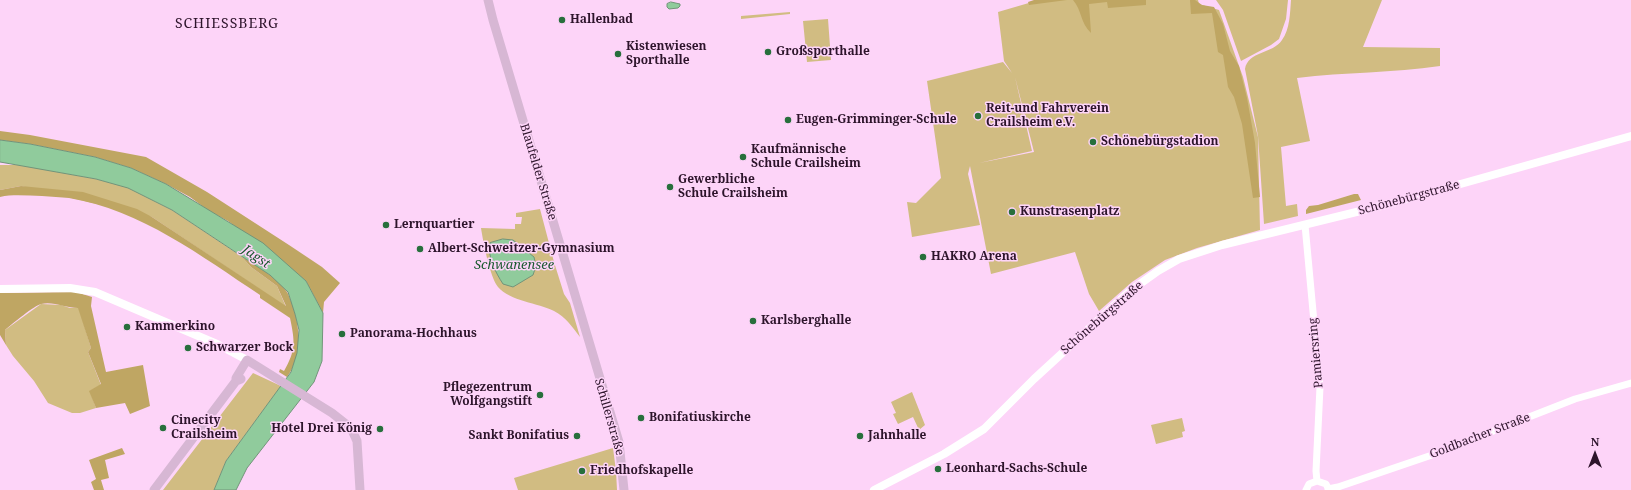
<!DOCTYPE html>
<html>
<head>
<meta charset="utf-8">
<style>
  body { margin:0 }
  #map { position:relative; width:1631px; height:490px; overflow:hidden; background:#fdd4f8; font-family:"Noto Serif",serif }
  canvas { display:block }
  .north { position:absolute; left:1575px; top:434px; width:40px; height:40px; -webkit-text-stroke:3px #fdd4f8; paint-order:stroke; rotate:0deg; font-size:11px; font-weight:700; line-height:16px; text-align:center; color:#2d142b }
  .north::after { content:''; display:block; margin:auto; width:14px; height:18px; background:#2d142b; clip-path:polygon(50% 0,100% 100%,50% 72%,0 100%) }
</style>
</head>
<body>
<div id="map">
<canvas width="1631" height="490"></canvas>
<div class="north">N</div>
</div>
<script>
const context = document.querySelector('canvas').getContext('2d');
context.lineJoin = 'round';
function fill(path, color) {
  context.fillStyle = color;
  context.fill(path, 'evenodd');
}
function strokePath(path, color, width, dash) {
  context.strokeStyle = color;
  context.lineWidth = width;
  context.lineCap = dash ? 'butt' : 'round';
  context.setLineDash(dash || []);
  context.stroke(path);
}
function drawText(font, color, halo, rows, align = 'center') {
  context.font = font + ' "Noto Serif",serif';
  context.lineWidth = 3;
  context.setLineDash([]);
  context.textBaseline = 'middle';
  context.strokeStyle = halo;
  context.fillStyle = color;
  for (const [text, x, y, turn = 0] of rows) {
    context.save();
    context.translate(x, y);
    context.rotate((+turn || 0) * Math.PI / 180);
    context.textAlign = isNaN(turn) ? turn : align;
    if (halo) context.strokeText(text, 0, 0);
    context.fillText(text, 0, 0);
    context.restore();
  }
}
fill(new Path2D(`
  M1039,0H1198L1199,4L1219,10L1243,77L1258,137L1260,230L1197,248L1165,260L1132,282L1099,311L1089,294L1075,252L991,274L970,166L968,174L980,225L912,237L907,202L916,203L941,178L927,81L1003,62L1012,73L1004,61L998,12ZM1015,77L1034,152L979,163L1032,151Z
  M1216,0H1288L1286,19L1279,39L1271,45L1241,61L1223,10Z
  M1291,0H1382L1363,47L1440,48V66C1393,73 1345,72 1297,78L1310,141L1281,147L1286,206L1297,204L1298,216L1264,224L1258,136L1245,69C1248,51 1273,54 1282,40C1290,29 1290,13 1291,0Z
  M790,12V14L741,19V16Z
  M828,19L831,60L807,62L803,21Z
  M0,165H22L96,179L127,187L172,210L241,256L251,267L277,286L286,307L152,217L21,186L0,190Z
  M540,209L554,262L564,294L570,303L580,337C572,327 566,317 554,311C538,303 510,301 498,287C490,277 483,241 481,228L515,229V224H521L522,217H516V213Z
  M41,304L61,305L70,308H79L91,348L88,352L101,385L90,391L96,408L80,413H72L48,403L34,381L13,356L6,345L5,330Z
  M253,373L281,386L226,461L214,490H163Z
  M912,392L925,425L919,430L913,417L898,424L893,414L896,413L891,402Z
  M1182,418L1185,431L1182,432L1183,437L1156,444L1151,425Z
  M613,448L616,471L617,490H518L514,478Z`), '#d1bc82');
fill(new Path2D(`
  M1034,0H1067L1029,5L1028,2Z
  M1073,0H1146V5L1108,8L1107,2L1089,4L1091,33C1080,23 1082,10 1073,0Z
  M1190,0H1195L1202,5L1214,7L1223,24L1230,51L1239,66L1247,98L1255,143L1260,197L1253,198L1242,124L1234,97L1228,87L1223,55L1218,52L1212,13L1191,14Z
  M0,131L30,135L146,157L207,192L289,245L322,267L340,283L324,302L323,313L306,281L228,221L209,211L190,197L166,184L131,168L95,157L30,144L0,140Z
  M21,186L83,192L137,209L152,217L286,306L277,286L251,267L241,256C256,266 276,276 287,292C289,295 290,300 292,303C300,326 303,356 287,377L279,372L280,369L284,371C296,350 295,342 290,318L260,298V295C201,256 141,210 69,198C61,197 51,197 42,196C28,196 14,194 0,197V190Z
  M1354,194H1358L1361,200L1306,214V210L1309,206L1318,205Z
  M76,292L92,297L91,306L106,372L143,365L150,406L130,414L125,403L96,408L89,391L101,384L88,352L91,348L78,308C66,308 53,301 41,304C35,305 12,324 5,330L6,345L0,335V293Z
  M122,448L125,454L105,460L109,478L101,480L104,490H94L91,482L96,479L89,460Z`), '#bfa663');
const water = new Path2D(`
  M671,2L680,4V6L678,8L669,9L667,7V4Z
  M0,140L30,144L95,157L131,168L166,184L263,243L306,281L323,313L322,361L314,382L247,468L236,490H214L226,461L291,372L297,353L299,330L295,314L288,292L270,275L172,210L128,188L96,179L0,162Z
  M503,239L513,240L534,257L536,266L533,275L513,287L503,284C496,273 487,257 490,243Z`);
fill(water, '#90cb9c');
strokePath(water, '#72947a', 1);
strokePath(new Path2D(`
  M1305,225L1320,387L1316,471L1317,481
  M1328,489L1338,487L1432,455L1575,399L1631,383
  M1306,490L1309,484L1317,481L1326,484L1329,490`), '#fff', 7);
strokePath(new Path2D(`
  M0,289L70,288L95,292L217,344L247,360
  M874,490L944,454L984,429L1034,379L1130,291L1158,271L1179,259L1222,245L1393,203L1631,136`), '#fff', 8);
strokePath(new Path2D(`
  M488,0L493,20L619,442L624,490
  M236,381V378L247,360L332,413L351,428L357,441L360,490
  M154,490L236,381L241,379`), '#d7b7d4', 9);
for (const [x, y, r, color] of [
  [562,20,4,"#276f3c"],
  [768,52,4,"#276f3c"],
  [618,54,4,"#276f3c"],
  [978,116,4,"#276f3c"],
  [788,120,4,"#276f3c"],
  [1093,142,4,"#276f3c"],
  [743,157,4,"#276f3c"],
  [670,187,4,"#276f3c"],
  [1012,212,4,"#276f3c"],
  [386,225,4,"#276f3c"],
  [420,249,4,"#276f3c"],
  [923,257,4,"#276f3c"],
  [753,321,4,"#276f3c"],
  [127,327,4,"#276f3c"],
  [342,334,4,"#276f3c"],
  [188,348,4,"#276f3c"],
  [540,395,4,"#276f3c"],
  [641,418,4,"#276f3c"],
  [163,428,4,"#276f3c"],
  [380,429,4,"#276f3c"],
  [577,436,4,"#276f3c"],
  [860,436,4,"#276f3c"],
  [938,469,4,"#276f3c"],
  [582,471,4,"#276f3c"]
]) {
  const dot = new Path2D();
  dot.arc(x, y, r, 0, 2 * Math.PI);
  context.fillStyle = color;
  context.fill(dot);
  strokePath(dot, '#fdd4f8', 1.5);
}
drawText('bold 12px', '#2d142b', '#fdd4f8', [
  ["Hallenbad",570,20],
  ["Kistenwiesen",626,47],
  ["Sporthalle",626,61],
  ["Großsporthalle",776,52],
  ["Reit-und Fahrverein",986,109],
  ["Crailsheim e.V.",986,123],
  ["Eugen-Grimminger-Schule",796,120],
  ["Schönebürgstadion",1101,142],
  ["Kaufmännische",751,150],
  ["Schule Crailsheim",751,164],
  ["Gewerbliche",678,180],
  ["Schule Crailsheim",678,194],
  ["Kunstrasenplatz",1020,212],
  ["Lernquartier",394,225],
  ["Albert-Schweitzer-Gymnasium",428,249],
  ["HAKRO Arena",931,257],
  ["Karlsberghalle",761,321],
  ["Kammerkino",135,327],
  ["Panorama-Hochhaus",350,334],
  ["Schwarzer Bock",196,348],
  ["Pflegezentrum",532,388,"right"],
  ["Wolfgangstift",532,402,"right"],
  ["Bonifatiuskirche",649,418],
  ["Cinecity",171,421],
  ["Crailsheim",171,435],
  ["Hotel Drei König",372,429,"right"],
  ["Sankt Bonifatius",569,436,"right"],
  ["Jahnhalle",868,436],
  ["Leonhard-Sachs-Schule",946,469],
  ["Friedhofskapelle",590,471]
], 'left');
drawText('12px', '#2d142b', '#fdd4f8', [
  ["Blaufelder Straße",538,172,73],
  ["Schönebürgstraße",1409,198,-15],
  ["Schönebürgstraße",1102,318,-41],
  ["Pamiersring",1316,353,-95],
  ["Schillerstraße",609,417,74],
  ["Goldbacher Straße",1480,436,-21]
]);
drawText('italic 13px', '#19592d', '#fdd4f8', [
  ["Jagst",256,257,34],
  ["Schwanensee",514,265]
]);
context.letterSpacing = '1px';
drawText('14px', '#2d142b', '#fdd4f8', [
  ["SCHIESSBERG",227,24]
]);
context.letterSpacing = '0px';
</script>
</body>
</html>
